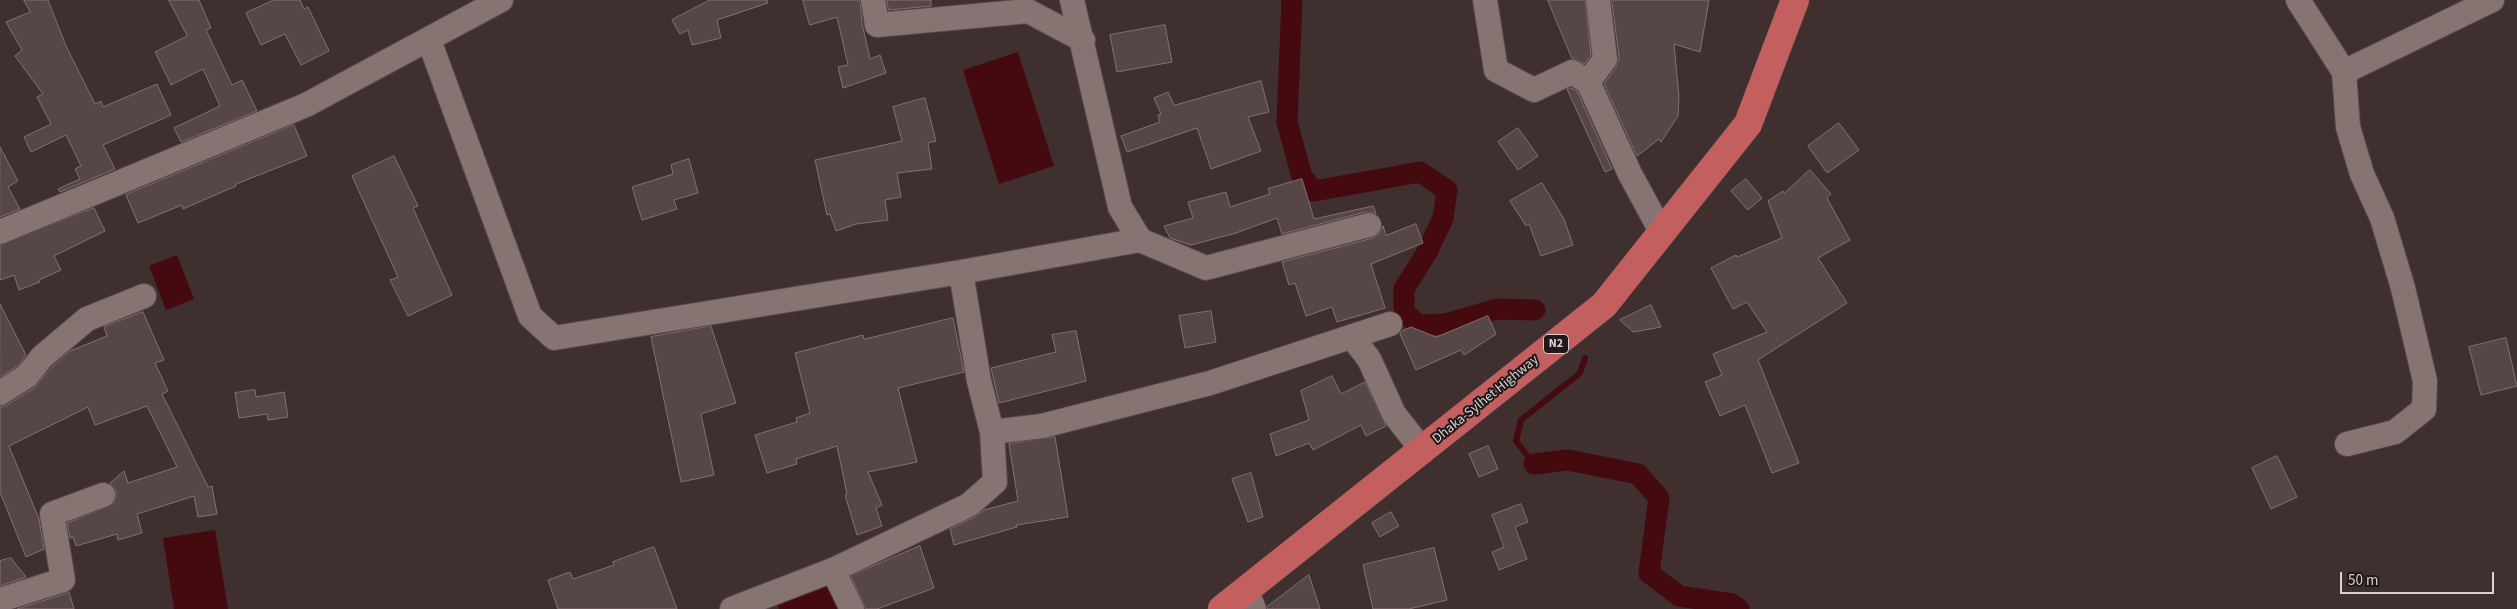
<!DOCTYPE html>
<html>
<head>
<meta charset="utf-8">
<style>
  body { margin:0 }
  #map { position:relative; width:2517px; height:609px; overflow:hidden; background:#3f2f2e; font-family:"Source Sans 3",sans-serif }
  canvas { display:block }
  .scale { position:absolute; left:2340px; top:572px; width:154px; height:22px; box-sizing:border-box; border:2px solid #dbd1d0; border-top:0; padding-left:6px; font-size:15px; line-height:18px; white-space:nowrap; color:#dbd1d0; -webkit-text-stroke:4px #201919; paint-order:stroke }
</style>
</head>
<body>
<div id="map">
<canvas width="2517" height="609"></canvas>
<div class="scale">50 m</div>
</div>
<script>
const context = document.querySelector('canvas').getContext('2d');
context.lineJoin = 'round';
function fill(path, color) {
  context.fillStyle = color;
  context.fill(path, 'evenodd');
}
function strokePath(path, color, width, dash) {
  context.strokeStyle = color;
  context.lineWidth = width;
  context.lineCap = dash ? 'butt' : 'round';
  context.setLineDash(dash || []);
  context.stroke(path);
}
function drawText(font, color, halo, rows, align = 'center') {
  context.font = font + ' "Source Sans 3",sans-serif';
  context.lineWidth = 4;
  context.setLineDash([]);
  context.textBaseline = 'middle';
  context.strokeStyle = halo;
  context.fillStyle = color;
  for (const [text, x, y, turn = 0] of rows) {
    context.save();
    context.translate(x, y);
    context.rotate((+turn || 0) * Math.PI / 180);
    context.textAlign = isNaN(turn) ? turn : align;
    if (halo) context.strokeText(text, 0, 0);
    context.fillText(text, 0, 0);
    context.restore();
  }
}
fill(new Path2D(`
  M1018,52L1054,166L999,184L963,70Z
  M177,255L194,299L166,310L149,266Z
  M215,530L228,609H174L163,538Z
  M828,581L840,609H779L776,600Z`), '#450a0f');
strokePath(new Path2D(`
  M1534,464L1516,441L1521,420L1580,373L1585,358`), '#450a0f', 6);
strokePath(new Path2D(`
  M1292,0L1287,122L1302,177L1314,191L1420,172L1447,190L1443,218L1427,252L1404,289V313L1419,325L1445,324L1497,309L1535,310
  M1534,464L1568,460L1638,474L1659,498L1649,573L1679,596L1732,604L1739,609`), '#450a0f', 21);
const building = new Path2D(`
  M24,0H48L66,46L95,104L101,101L103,107L157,84L171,115L103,145L115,169L60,192L58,189L80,179L75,169L81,166L66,135L31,152L24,137L51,124L37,97L43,94L15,56L22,50L6,22L30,12Z
  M169,0H199L211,28L206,30L232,85L242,80L257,111L181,142L174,128L220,106L203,69L171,85L155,52L187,36Z
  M274,0H300L304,9L308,7L329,51L301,65L285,34L261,45L246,13Z
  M710,0H767L768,3L717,20L721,38L692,45L688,30L680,34L672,20Z
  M803,0H860L862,23L870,59L880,55L886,73L843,88L838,67L848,65L837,17L810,25Z
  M887,0H931V6L889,10Z
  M1548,0H1585L1591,55L1584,64L1572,58Z
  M1612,0H1709L1700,52L1674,44L1679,96L1678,116L1661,142L1659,139L1637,156L1604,84L1616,67L1619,58Z
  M1165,25L1172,62L1117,72L1110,35Z
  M1261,81L1269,112L1248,117L1261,151L1211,169L1197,128L1127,152L1121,136L1160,122L1158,115L1161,114L1154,98L1168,92L1174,105Z
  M1571,88L1577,91L1612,169L1605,172L1567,89Z
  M925,98L936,141L928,143L932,169L897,173L901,197L885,200L888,220L856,224L836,231L830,214L827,215L815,160L902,141L893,107Z
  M1839,123L1859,150L1827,173L1808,146Z
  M294,125L307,156L236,184V186L183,209L182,205L138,223L126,195Z
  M1518,128L1538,156L1518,170L1498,142Z
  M0,147L18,181L8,187L20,209L0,217Z
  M394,156L418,206L413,208L452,295L408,316L390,280L398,277L352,176Z
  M689,159L698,193L674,200L677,209L642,220L632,187L673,174L671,165Z
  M1810,170L1831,194L1827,198L1850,240L1818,258L1847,303L1758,360L1799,463L1772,473L1745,405L1720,416L1705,382L1722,375L1713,354L1767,332L1747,302L1733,309L1711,268L1736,255L1737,257L1782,238L1768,201L1783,191L1784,193Z
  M1302,179L1314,219L1373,206L1376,213L1365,212L1282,234L1277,218L1236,233L1191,245L1170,238L1164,226L1193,218L1188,202L1226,192L1230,207L1270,194L1268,189Z
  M1746,179L1762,198L1748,210L1731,191Z
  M1542,183L1564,219L1573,245L1541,256L1529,224L1526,226L1510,201Z
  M94,208L105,231L54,256L61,270L39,280L40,282L19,290L14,275L0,280V245Z
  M1416,224L1423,243L1371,264L1385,308L1337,322L1332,307L1306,316L1295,283L1289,285L1282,262L1373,238L1379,234L1383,226L1386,235Z
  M0,304L26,355L18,366L0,377Z
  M1651,305L1661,327L1633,332L1620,320Z
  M1211,311L1216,342L1185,348L1179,316Z
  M143,312L164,360L155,363L168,391L162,394L208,487L212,486L217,514L198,517L194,496L137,514L142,533L118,540L117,534L76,546L73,537L70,538L67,523L113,504L116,498V491L110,483L124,471L128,483L177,467L147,406L95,425L88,407L9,446L39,519L44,549L26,557L0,492V407L7,405L34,388L52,367L70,351L107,336L104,327Z
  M1488,316L1496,334L1464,355L1461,350L1416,370L1400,334L1402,331L1411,327L1436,337Z
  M953,318L964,372L898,388L917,462L868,472L882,505L876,508L882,526L857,535L845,495L847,494L837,446L796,459L797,464L767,473L755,435L797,422L796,418L810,413L795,353L863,335L864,339Z
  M711,326L736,403L701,414L714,475L681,482L651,337Z
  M1076,331L1086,381L999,403L991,368L1056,352L1052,335Z
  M2506,338L2517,386L2481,395L2469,347Z
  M1332,376L1341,394L1365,382L1386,426L1366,436L1361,425L1313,450L1309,443L1276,456L1270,434L1309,420L1301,391Z
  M255,390L256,397L284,392L288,417L268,420L267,414L239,418L235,393Z
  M1055,437L1068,517L1016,525L1017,527L954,545L950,529L975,517L984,510L1018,501L1009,444Z
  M1488,446L1498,469L1479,477L1469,454Z
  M2277,456L2297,497L2271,509L2252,468Z
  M1251,473L1263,517L1248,522L1232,479Z
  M1521,504L1528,522L1515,527L1527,559L1499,570L1492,552L1504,547L1492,515Z
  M1391,512L1399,526L1380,537L1372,523Z
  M920,546L934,588L877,609H866L851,576Z
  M654,547L677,609H558L548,580L570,572L573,579L614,565L613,562Z
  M1434,548L1447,600L1409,609H1373L1363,565Z
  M11,558L26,577L0,586V561Z
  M1309,575L1320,609H1267V607Z
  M69,592L74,609H17L67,593Z`);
fill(building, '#564645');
strokePath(building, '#837170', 1);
const minor = new Path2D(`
  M873,0L877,25L1028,11L1083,40
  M1072,0L1120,207L1140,240L1206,268L1369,225
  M1485,0L1496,70L1534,90L1572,72L1588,82
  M1598,0L1605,59L1588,82L1630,174L1662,233
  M2298,0L2344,72L2348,127L2362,174L2382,218L2403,288L2425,381L2424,409L2395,432L2347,444
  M429,40L530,316L554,338L961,272L1140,240
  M2344,72L2492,0
  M0,232L306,105L501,0
  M1352,337L1369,359L1394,414L1423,451
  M0,393L27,376L42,357L87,319L144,296
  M992,432L1042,426L1210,383L1390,324
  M833,570L969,505L995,482L992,432L979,381L961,272
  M1246,590L1254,609
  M0,600L63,580L52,514L103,495
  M732,609L833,570L852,609`);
const highway = new Path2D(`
  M1222,609L1604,305L1748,124L1795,0`);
strokePath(minor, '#584b4a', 26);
strokePath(highway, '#584b4a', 29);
strokePath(minor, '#867473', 24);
strokePath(highway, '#c35f5f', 28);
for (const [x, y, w] of [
  [1556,344,25]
]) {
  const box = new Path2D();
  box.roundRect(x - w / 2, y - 9.5, w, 19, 4);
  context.fillStyle = '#201919';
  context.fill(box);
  strokePath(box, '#dbd1d0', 1);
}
drawText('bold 12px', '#dbd1d0', null, [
  ["N2",1556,344]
]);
drawText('14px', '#dbd1d0', '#201919', [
  ["Dhaka-Sylhet Highway",1486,400,-39]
]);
</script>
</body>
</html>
